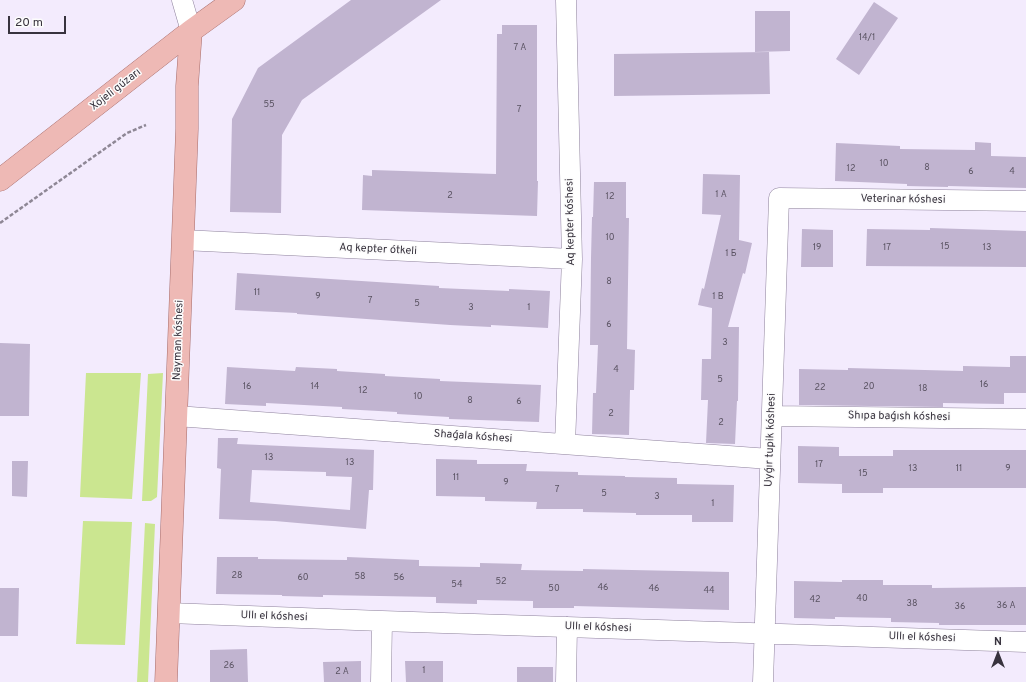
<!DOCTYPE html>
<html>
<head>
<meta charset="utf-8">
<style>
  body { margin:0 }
  #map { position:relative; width:1026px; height:682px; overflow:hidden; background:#f3ebfd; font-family:Overpass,sans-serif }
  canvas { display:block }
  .north { position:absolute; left:978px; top:634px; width:40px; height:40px; -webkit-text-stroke:3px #fcfcfc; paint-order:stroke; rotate:0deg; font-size:11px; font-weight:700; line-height:16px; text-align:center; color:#38333e }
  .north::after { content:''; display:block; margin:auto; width:14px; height:18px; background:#38333e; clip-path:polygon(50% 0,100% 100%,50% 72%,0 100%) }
  .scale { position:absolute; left:8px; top:16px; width:58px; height:18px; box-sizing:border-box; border:2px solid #38333e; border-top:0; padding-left:5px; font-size:12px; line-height:14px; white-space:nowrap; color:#38333e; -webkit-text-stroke:3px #fcfcfc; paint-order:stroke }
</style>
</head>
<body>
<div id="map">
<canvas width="1026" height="682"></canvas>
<div class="north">N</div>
<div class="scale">20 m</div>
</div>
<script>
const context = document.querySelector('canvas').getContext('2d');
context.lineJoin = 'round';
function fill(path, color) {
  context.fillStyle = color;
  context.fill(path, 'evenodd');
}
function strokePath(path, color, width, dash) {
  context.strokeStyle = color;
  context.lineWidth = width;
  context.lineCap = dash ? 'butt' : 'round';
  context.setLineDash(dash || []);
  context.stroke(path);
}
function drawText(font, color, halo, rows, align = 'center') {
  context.font = font + ' Overpass,sans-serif';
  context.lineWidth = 3;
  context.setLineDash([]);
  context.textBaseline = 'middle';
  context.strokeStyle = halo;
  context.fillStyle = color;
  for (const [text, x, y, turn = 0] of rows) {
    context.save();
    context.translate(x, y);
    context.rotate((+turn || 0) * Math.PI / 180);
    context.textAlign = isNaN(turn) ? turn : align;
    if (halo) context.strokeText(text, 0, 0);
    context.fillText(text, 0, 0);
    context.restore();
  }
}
fill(new Path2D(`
  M86,373H141L132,499L80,497Z
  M163,373L157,497L151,501H142L148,374Z
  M83,521L132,522L125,645L76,644Z
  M145,523L155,524L148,682H137Z`), '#cbe690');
fill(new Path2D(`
  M351,0H441L302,100L282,135L281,213L230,212L232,119L258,68Z
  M874,2L898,18L859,75L836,59Z
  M755,11H790V51L755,52Z
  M502,25H537V181H538L537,216L362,210L363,175L372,176V170L496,174L497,34H502Z
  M769,52L770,94L614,96V54Z
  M975,142L991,143V156L1026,157V188L948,186V187L907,186V184L835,181L836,143L900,146V149L975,150Z
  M703,174L740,175L739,240L752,243L745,274L743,273L728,327H739L738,401H737L735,444L706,443L708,400H701L702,359H711L712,308L698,305L702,288L704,289L721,215L702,214Z
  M594,182H626V218H629L627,349L635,350L634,390H630L629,435L592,434L593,393H596L598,345H590L591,258L592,217H593Z
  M930,228L1026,231V267L866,266L867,229L930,230Z
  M802,229L833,230V267H801Z
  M237,273L439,286V288L509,291V289L550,291L548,328L491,325V327L450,325L297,314V313L235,310Z
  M0,343L30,344L29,416H0Z
  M1010,356H1026V393H1004V404L943,403V407L799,405V369L848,370V368L963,371V366L1010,367Z
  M227,367L295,371L296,367L337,369V371L385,374V376L440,379V381L541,385L539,422L449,419V417L397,414V412L342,409V407L266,403V406L225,404Z
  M218,438H238L237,444L374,450L373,490H369L366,529L275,521L219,519L221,469L217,468ZM252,470L326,472V476L352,477L350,510L250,502Z
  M798,446L839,447V456H893V450H1026V488H883V493H842V484L798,483Z
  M436,459L477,460V464H527L526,471L578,472V475L625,476V477L677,478V484L734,485L733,522H692V515H636V513L583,512V509H536L537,502L485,501V497L436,496Z
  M12,461H28L27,497L12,496Z
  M217,557H258V559L347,560V557L419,560V566L480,567V563L522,564L521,570L583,571V569L729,572V610L574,606V608H533V601L477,600V604L436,603V597L323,595V597L282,596V595L216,594Z
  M842,580H883V585H932V588L1026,587V625H939V623L891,622V618L835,617V619L794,618V581L842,582Z
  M0,588H19L18,636H0Z
  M247,649L248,682H210V650Z
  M361,661V682H324L323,662Z
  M405,661H443V682H406Z
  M517,667H553V682H517Z`), '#c1b4d0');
const minor = new Path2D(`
  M182,0L191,31
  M183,240L572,259
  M176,416L770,459
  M772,416L1026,419
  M565,444L572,259L566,0
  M169,613L382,621L1026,642
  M381,682L382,621
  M566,682L567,627
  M763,682L779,198L1026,201`);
const major = new Path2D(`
  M0,180L191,31L234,0
  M166,682L187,129V86L191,31`);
strokePath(minor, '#8e829c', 21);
strokePath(major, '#a66c6b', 23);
strokePath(new Path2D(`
  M0,223L127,133L146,125`), '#8e8795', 2.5, [4, 2]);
strokePath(minor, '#fff', 20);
strokePath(major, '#eeb9b5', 22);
drawText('9px', '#5a5362', null, [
  ["14/1",867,38],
  ["7 А",520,48],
  ["55",269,105],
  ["7",519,110],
  ["10",884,164],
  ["8",927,168],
  ["12",851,169],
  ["6",971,172],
  ["4",1012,172],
  ["1 А",721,195],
  ["2",450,196],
  ["12",610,197],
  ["10",610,238],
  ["15",945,247],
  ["19",817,248],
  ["17",887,248],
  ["13",987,248],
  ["1 Б",731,254],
  ["8",609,282],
  ["11",257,293],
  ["9",318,297],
  ["1 В",718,297],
  ["7",370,301],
  ["5",417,304],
  ["3",471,308],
  ["1",529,308],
  ["6",609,325],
  ["3",725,343],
  ["4",616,370],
  ["5",720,380],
  ["16",984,385],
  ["16",247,387],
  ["14",315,387],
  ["20",869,387],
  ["22",820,388],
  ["18",923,389],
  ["12",363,391],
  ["10",418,397],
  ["8",470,401],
  ["6",519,402],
  ["2",611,414],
  ["2",721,423],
  ["13",269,458],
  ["13",350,463],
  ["17",819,465],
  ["13",913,469],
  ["11",959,469],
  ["9",1008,469],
  ["15",863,474],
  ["11",456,478],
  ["9",506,483],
  ["7",557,490],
  ["5",604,494],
  ["3",657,497],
  ["1",713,504],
  ["28",237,576],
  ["58",360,577],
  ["60",303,578],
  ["56",399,578],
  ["52",501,582],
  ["54",457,585],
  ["46",603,588],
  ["50",554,589],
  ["46",654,589],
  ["44",709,591],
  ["40",862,599],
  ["42",815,600],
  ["38",912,604],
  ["36 А",1006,606],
  ["36",960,607],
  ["26",229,666],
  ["1",424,671],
  ["2 А",342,672]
]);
drawText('11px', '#38333e', '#fcfcfc', [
  ["Xojeli gúzarı",116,90,-38],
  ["Veterinar kóshesi",903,200,1],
  ["Aq kepter kóshesi",571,222,-91],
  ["Aq kepter ótkeli",378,250,3],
  ["Nayman kóshesi",179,340,-88],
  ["Shıpa baǵısh kóshesi",899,417,1],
  ["Shaǵala kóshesi",473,437,4],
  ["Uyǵır tupik kóshesi",771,440,-88],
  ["Ullı el kóshesi",274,617,2],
  ["Ullı el kóshesi",598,628,2],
  ["Ullı el kóshesi",922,638,2]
]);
</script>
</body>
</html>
